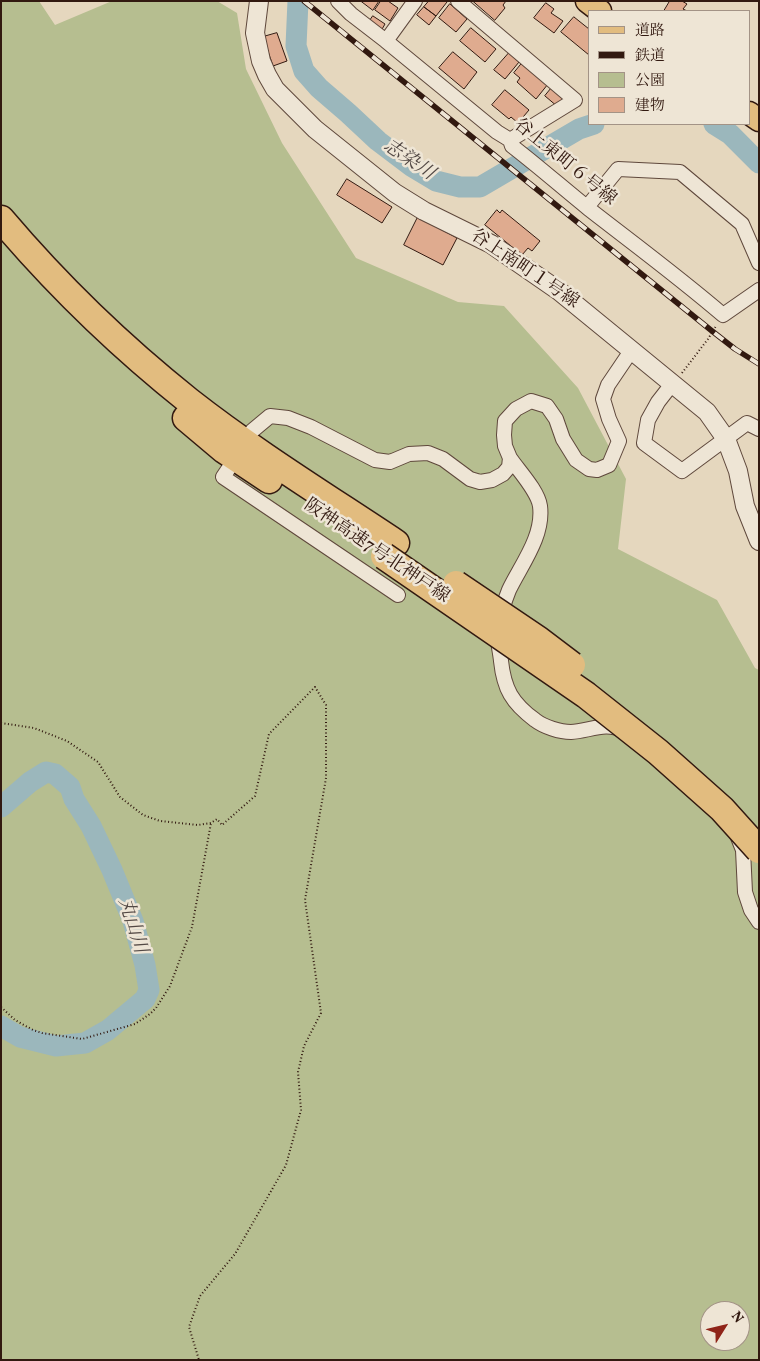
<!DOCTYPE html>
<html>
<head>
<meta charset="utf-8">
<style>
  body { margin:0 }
  #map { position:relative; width:760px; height:1361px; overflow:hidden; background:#e5d7be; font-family:Vollkorn,"Noto Serif JP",serif }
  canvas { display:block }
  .frame { position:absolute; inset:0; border:2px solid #321910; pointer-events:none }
  .legend { position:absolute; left:588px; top:10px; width:162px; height:115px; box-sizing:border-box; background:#eee5d5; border:1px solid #a39386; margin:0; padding:6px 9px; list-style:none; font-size:15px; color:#321910 }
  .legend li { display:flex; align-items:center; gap:10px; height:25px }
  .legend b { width:25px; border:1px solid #a39386 }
  .north { position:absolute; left:700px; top:1301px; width:50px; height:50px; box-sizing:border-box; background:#eee5d5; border:1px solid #a39386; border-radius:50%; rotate:54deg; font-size:14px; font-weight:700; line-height:20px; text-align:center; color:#321910 }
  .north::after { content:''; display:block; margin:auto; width:18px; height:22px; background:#8f2418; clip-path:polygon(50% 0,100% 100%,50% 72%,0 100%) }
</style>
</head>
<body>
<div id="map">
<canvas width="760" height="1361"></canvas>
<div class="frame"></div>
<ul class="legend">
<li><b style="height:6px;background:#e2bc7f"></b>道路</li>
<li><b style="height:6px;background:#321910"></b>鉄道</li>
<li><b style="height:14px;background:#b6be90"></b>公園</li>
<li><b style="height:14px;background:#dfab8f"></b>建物</li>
</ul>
<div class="north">N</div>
</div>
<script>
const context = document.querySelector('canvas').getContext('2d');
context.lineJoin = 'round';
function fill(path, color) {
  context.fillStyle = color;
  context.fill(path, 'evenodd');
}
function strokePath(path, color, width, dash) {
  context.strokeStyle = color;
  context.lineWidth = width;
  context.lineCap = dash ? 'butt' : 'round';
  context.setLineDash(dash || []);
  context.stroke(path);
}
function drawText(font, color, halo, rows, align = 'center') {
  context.font = font + ' Vollkorn,"Noto Serif JP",serif';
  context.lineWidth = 5;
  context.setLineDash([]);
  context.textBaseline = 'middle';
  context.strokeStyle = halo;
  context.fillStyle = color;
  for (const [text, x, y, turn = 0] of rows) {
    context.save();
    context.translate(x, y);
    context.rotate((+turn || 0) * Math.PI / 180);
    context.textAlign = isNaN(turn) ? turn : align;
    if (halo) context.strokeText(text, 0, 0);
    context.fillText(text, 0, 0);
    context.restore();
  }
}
fill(new Path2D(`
  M1,1H39L55,25L112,1H217L237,13L246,69L282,143L356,258L458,302L504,306L578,388L626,479L618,549L717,600L755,668L759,670V1360H1ZM710,1311H740V1341H710Z`), '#b6be90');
strokePath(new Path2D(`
  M298,1L296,46L304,71L319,88L348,113L378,141L411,166L436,181L460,187H480L579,129L594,124
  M714,124L730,134L759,163
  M1,807L30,782L46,772L55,774L70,787L74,799L91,826L112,870L133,921L145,965L149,990L145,999L108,1030L85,1043L56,1046L20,1037L1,1026`), '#9bb7bc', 21);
const building = new Path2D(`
  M361,1H379L373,10Z
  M381,1H388L398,8L390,21L375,10Z
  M429,1H446L447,2L436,16L424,7Z
  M473,1H506L503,5L505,8L495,20Z
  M670,1H682L687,4L683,9L687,11H664Z
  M546,3L554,9L551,13L563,21L554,33L534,18Z
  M450,4L467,19L456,32L439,18Z
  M424,7L436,16L429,25L417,15Z
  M373,16L385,24L381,31L369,22Z
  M574,17L589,29V55L561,32Z
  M471,28L496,49L485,62L460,41Z
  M277,33L287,61L273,66L263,37Z
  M453,52L477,72L464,89L439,68Z
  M509,53L519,62L505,79L494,70Z
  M523,62L548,84L536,99L517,82L520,78L514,73Z
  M554,85L567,97L558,107L545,96Z
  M505,90L529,110L518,123L511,117L509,119L492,105Z
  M347,179L392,207L382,223L337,195Z
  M497,210L500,213L502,210L540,241L532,251L528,248L522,255L485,225Z
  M418,217L457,238L443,265L404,245Z`);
fill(building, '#dfab8f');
strokePath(building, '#321910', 1);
const minor = new Path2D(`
  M338,1L351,14L386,41
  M415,1L386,41L497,132L510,140L512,146C538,166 563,188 589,209C634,244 680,278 723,315L759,290
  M458,1L575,100L510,140
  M587,207L618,169L680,172L742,224L759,263
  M672,384L658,402L648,420L644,443L682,471L747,423L759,429
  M252,431L270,416L288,418L311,427L375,460L390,462L409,454L428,453L443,459L470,479L480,482L492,480L503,474L509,467L510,458L505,446L504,435L505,421L516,409L531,401L547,406L556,419L563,439L576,460L589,469L597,470L609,465L619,441L609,419L603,399L608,385L631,351
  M510,458C519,471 538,491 540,506C544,536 521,565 509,590C505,600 500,616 498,627C496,637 500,650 501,661C504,689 512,703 535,720C544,727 560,732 571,732C589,731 607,721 623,731
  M229,468L223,477L398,595
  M737,835L743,850L745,892L751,910L759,922`);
const tertiary = new Path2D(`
  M259,1L255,33L261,61L267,75L275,89L315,129L395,193L424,211L491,244L559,291L707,412L726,439L738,471L745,506L759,541`);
const primary = new Path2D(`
  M587,1L600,11
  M749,113L759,120`);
const motorway = new Path2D(`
  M1,219C57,285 121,347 189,401C254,452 327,497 396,543
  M186,418L224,450L269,480`);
strokePath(minor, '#5f483c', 16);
strokePath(tertiary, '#5f483c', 20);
strokePath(primary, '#321910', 25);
strokePath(motorway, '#321910', 29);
strokePath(new Path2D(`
  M682,373L708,339L716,326
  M1,723L34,728L67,741L98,762L120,797L143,815L160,821L198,825L211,823L217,819L222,825L255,796L269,734L315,687L326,705V778L305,900L321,1013L304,1046L298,1072L301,1110L286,1165L235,1254L200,1296L189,1327L199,1360
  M1,1007L15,1020L33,1030L42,1033L82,1039L135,1024L150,1014L156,1008L170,986L192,927L211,823`), '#321910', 2, [1, 2.5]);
strokePath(minor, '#eee5d5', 14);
strokePath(tertiary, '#eee5d5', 18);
strokePath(primary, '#e2bc7f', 22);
strokePath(motorway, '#e2bc7f', 26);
const rail = new Path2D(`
  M304,1L712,331L735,349L759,364`);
strokePath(rail, '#321910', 5.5);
strokePath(rail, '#eee5d5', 4, [11]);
const motorwayBridge = new Path2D(`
  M384,556L586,695L658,752L722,809L759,850
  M456,584L539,640L572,665`);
strokePath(motorwayBridge, '#321910', 29, []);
strokePath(motorwayBridge, '#e2bc7f', 26);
drawText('18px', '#321910', '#eee5d5', [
  ["谷上東町６号線",564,163,39],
  ["谷上南町１号線",524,270,34],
  ["阪神高速7号北神戸線",376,552,34]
]);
drawText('italic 19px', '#524844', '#eee5d5', [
  ["志染川",408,161,34],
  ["丸山川",131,926,72]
]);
</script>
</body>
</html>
